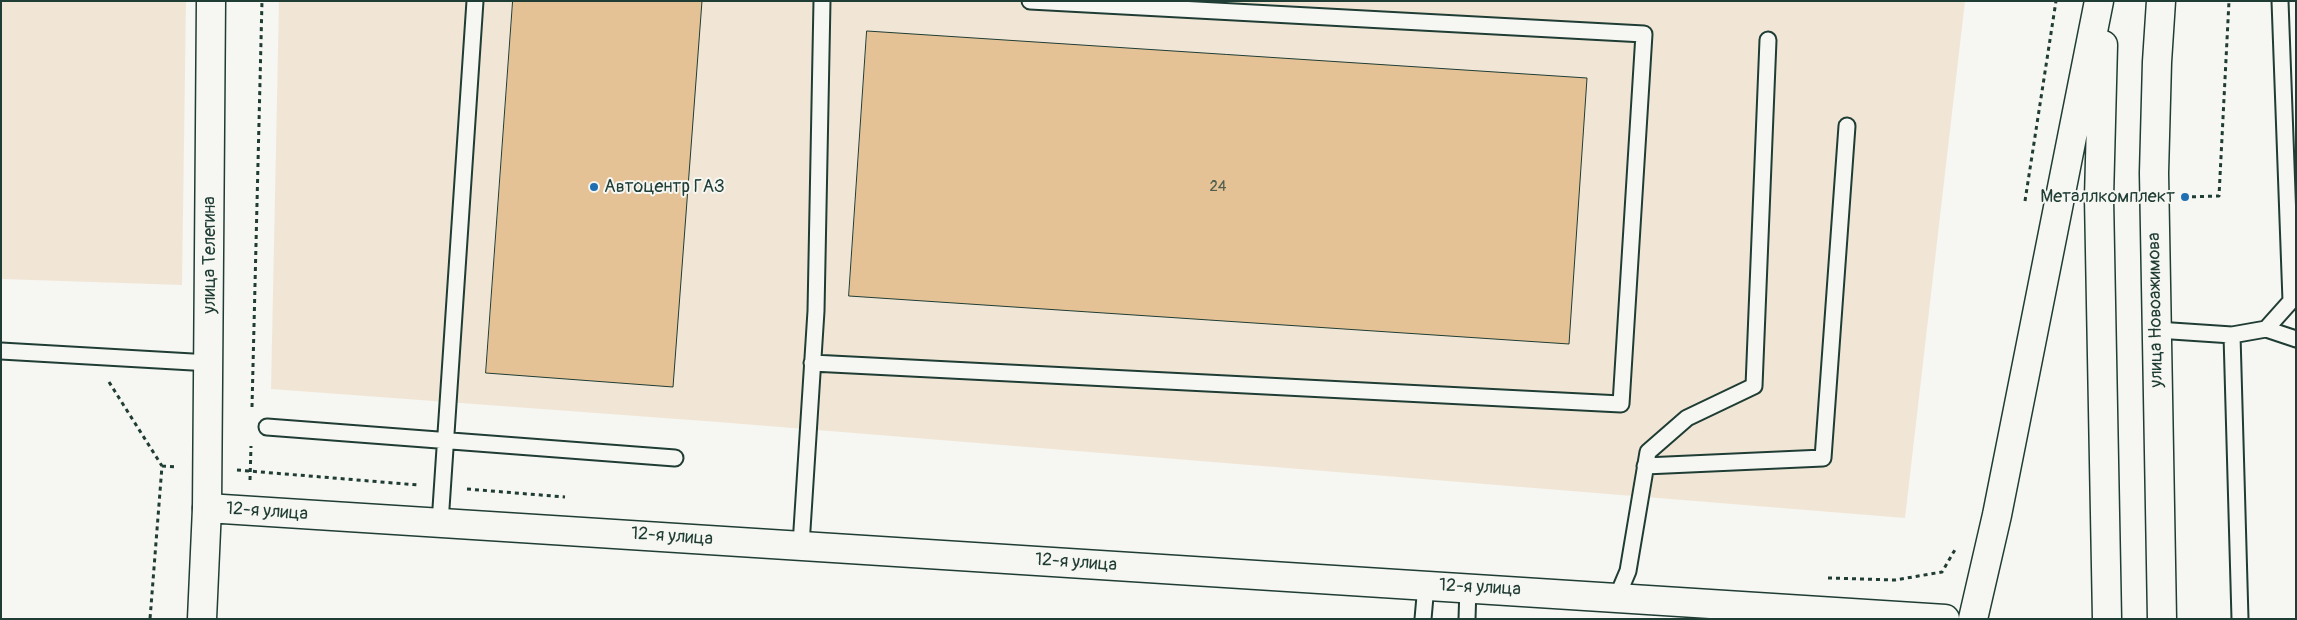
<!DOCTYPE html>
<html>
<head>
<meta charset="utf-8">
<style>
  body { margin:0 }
  #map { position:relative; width:2297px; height:620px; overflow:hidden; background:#f6f6f2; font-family:Pangolin,sans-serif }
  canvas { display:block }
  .frame { position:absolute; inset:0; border:2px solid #1f3d34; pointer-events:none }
</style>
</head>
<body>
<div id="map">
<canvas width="2297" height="620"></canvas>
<div class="frame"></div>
</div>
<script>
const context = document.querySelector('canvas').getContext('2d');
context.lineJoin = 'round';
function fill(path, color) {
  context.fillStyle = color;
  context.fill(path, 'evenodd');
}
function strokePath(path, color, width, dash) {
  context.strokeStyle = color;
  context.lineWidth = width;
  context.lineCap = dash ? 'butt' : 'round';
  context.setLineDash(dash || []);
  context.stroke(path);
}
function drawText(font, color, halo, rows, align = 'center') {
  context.font = font + ' Pangolin,sans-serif';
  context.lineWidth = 4;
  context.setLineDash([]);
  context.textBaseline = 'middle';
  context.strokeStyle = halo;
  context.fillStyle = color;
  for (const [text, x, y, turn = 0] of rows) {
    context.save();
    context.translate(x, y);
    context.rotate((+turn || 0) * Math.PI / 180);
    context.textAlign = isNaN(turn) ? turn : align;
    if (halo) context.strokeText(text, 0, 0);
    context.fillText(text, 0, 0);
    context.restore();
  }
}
fill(new Path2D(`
  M1,1H186L182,285L2,279L1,285Z
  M279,1H1965L1905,518L718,422L271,389Z`), '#f1e6d6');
const building = new Path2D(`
  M513,1H702L673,387L486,373Z
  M867,31L1587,78L1569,344L849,296Z`);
fill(building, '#e5c296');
strokePath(building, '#1f3d34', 1);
const lane = new Path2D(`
  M2266,329L2296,339
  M2157,330L2232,335L2240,619
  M2232,335L2266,329L2291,301L2280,1
  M1,351L210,363
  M812,363L1621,404L1644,34L1030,1
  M267,427L675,458
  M1645,466L1823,458L1847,126
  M440,523L475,1
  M801,545L816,311L822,1
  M1617,597L1628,571L1648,452L1687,418L1754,386L1768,40
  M1423,619L1426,585
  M1467,619L1468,587`);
const street = new Path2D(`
  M207,508L211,1`);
const secondary = new Path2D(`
  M2161,1L2157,62L2154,173L2162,619
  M2103,45L2099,198L2107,619
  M202,619L207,508L1945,619
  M1973,619L1997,515L2099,1`);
strokePath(lane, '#1f3d34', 19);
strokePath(street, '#1f3d34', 31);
strokePath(secondary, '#1f3d34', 31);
strokePath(new Path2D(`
  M2184,197L2219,196L2229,1
  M2025,201L2056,1
  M109,382L162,466L150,619
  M252,407L262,1
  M162,466L176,467
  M237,470L418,485
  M250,480L251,446
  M467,489L565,497
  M1828,578L1895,580L1942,572L1956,548`), '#1f3d34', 3, [4, 4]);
strokePath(lane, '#f6f6f2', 15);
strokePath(street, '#f6f6f2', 28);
strokePath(secondary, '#f6f6f2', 28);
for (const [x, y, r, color] of [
  [594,187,5,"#1f6fb2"],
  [2185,197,5,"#1f6fb2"]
]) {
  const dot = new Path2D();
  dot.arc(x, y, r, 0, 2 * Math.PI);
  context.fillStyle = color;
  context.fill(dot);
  strokePath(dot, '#f6f6f2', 2);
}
drawText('15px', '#505e4c', null, [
  ["24",1218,187]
]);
drawText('18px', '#1f3d34', '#f6f6f2', [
  ["Автоцентр ГАЗ",604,187],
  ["Металлкомплект",2175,197,"right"]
], 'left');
drawText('18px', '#1f3d34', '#f6f6f2', [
  ["улица Телегина",210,255,-90],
  ["улица Новоажимова",2156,310,-91],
  ["12-я улица",267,512,4],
  ["12-я улица",672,537,4],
  ["12-я улица",1076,563,4],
  ["12-я улица",1480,588,3]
]);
</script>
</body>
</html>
